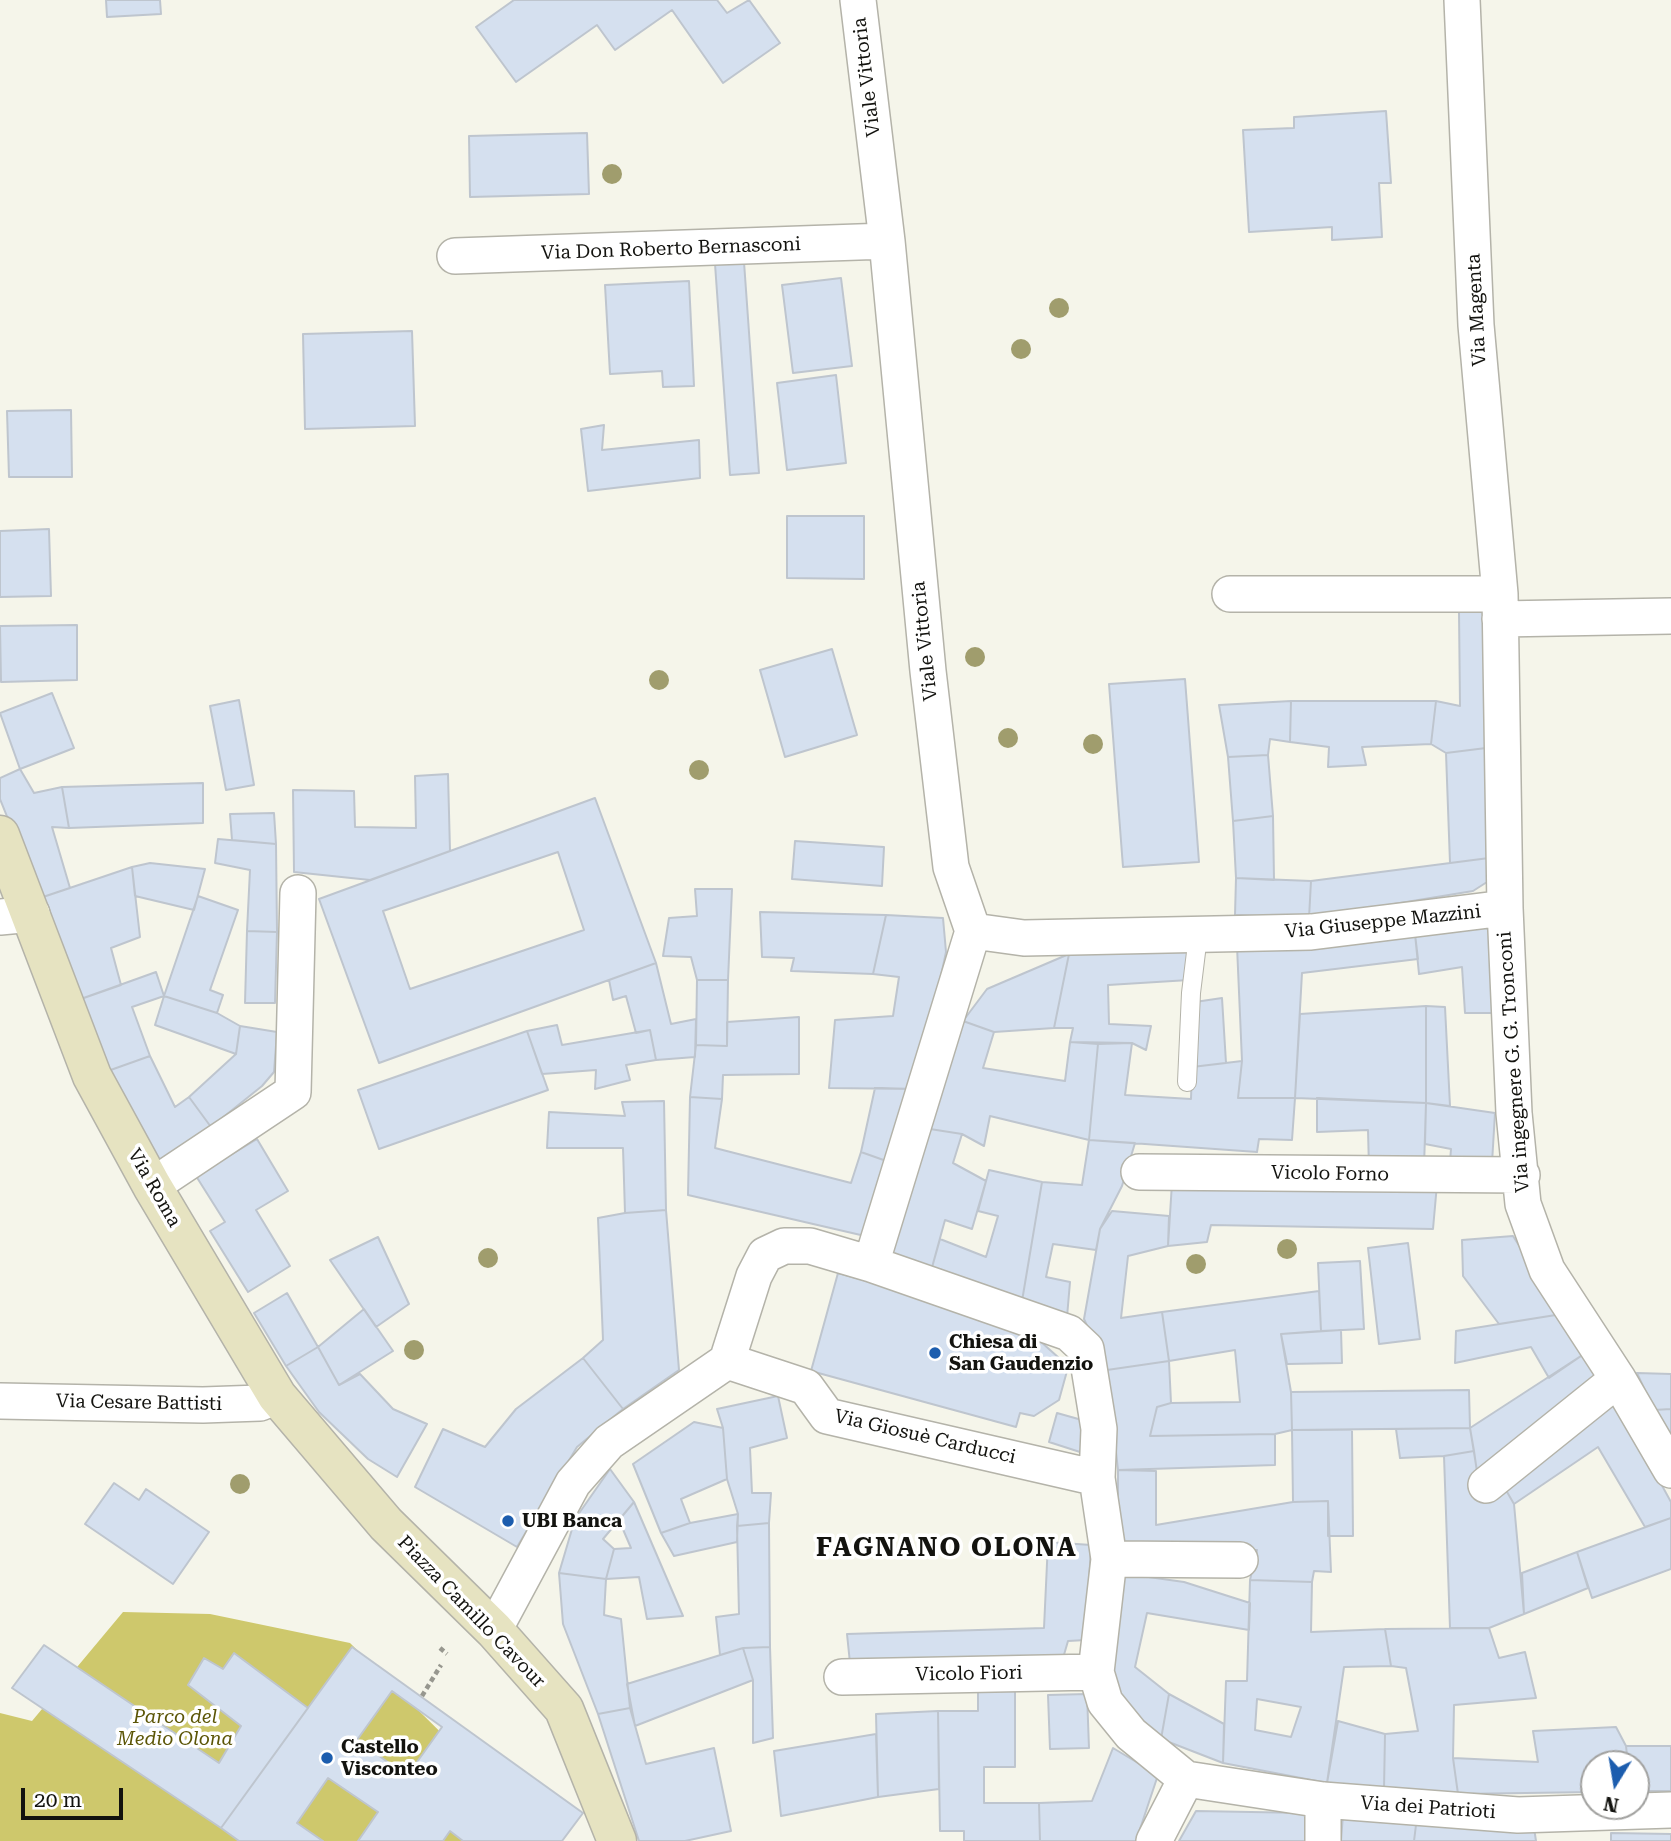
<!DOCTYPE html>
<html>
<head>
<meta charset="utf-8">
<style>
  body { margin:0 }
  #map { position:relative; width:1671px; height:1841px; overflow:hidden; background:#f5f5ea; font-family:"Roboto Serif",serif }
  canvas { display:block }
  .north { position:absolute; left:1580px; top:1750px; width:70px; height:70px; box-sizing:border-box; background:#fff; border:2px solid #a1a19f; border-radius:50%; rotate:191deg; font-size:19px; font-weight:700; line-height:28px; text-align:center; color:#13130f }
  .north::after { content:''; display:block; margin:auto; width:24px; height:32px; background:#1c5dae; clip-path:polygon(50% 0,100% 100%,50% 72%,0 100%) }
  .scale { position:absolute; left:21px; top:1788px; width:102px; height:32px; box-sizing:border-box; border:4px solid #13130f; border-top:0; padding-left:9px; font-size:21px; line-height:24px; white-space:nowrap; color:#13130f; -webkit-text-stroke:5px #fff; paint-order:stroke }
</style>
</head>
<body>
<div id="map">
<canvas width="1671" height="1841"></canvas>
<div class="north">N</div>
<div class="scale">20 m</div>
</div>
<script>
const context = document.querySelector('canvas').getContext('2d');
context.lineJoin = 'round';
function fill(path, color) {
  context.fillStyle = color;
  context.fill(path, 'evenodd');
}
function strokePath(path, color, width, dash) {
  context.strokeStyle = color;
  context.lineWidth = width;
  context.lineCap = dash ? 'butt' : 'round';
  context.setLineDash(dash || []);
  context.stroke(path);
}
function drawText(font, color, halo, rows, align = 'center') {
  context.font = font + ' "Roboto Serif",serif';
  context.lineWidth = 7;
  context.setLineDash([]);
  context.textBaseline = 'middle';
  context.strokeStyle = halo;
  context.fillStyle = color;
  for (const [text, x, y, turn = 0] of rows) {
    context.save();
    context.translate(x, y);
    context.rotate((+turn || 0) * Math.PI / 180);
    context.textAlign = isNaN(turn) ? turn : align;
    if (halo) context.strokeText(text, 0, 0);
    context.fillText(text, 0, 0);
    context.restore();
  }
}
fill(new Path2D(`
  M123,1612L210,1614L350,1643L551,1841H0V1713L32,1721Z`), '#cec86c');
const building = new Path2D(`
  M106,0H160L161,14L107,17Z
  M514,0H717L727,13L749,0L780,43L723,83L672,10L615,50L597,25L516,82L476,27Z
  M1386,111L1391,183H1379L1382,237L1332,240V227L1249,232L1243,130L1294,128V117Z
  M587,133L589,194L470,197L469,136Z
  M744,262L759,473L730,475L715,264Z
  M841,278L852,366L793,373L782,285Z
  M689,281L694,386L663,387L662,371L610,374L605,285Z
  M412,331L415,426L305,429L303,334Z
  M836,375L846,463L787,470L777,383Z
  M71,410L72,477H9L7,411Z
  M604,425L602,450L699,440L700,478L588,491L581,429Z
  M787,516H864V579L787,578Z
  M49,529L51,596L0,597V531Z
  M1483,608L1486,748L1446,753L1431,744L1436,701L1460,706L1459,612Z
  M77,625V680L1,682L0,626Z
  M832,649L857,735L785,757L760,670Z
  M1185,679L1199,862L1123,867L1109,684Z
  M52,693L74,748L20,769L0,713Z
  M239,700L254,785L226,790L210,706Z
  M1291,701H1436L1431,744L1362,747L1366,765L1328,767L1329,747L1290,742Z
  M1291,701L1290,742L1270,739L1268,755L1228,757L1219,705Z
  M1486,748L1489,858L1450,863L1446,753Z
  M1268,755L1273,816L1233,821L1228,757Z
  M20,769L34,793L62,787L69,828L52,827L70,888L40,898L0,799V778Z
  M448,774L450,851L370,880L294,872L293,790L354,791L355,827L416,828L415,776Z
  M203,783V823L69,828L62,787Z
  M595,798L656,963L379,1063L319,899ZM558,852L584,930L410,989L383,911Z
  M274,813L276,844L232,840L230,814Z
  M1273,816L1274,880L1236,878L1233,821Z
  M218,839L276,844L277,932L247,931L250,870L215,863Z
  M795,841L884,847L882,886L792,879Z
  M1489,858L1487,882L1473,891L1309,918L1311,881Z
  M150,863L205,869L194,910L135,896L132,867Z
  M132,867L140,937L111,948L121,985L78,1000L40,898Z
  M1236,878L1311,881L1309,918L1235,915Z
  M695,889H732L728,980H697L691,957L663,956L669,918L697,916Z
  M198,896L238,910L210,990L223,995L217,1013L164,996Z
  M760,912L886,915L873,974L791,971L794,958L762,957Z
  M886,915L943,918L946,952L917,1089L829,1088L835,1020L893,1016L899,977L873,974Z
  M1495,922L1497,1013H1465L1462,967L1419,974L1415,934Z
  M247,931L277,932L275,1003H245Z
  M1415,934L1418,959L1302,973L1295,1098H1238L1242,1061L1237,946Z
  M1190,948L1189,980L1108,985L1109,1024L1151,1026L1146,1050L1132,1043L1070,1042L1073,1028H1054L1069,954Z
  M1069,954L1054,1028L994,1032L963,1021L987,989Z
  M656,963L671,1024L696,1019L695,1057L656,1060L650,1030L636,1033L626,996L613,1000L609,980Z
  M156,972L164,996L132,1007L150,1056L105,1072L78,1000Z
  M697,980H728L727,1046L696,1045Z
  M164,996L217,1013L240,1026L236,1054L155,1025Z
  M1222,998L1226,1063L1192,1067L1195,1002Z
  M1426,1006L1445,1007L1450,1106L1426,1103Z
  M1426,1006V1103L1295,1098L1300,1014Z
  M799,1017V1074L723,1075L722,1099L690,1097L696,1045L727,1046V1022Z
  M963,1021L994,1032L983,1068L1065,1081L1070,1042L1098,1044L1089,1140L990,1116L984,1146L962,1134L930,1129Z
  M557,1025L562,1045L650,1030L656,1060L626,1065L630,1080L595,1089L596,1070L542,1074L527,1031Z
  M240,1026L277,1032L274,1072L262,1086L211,1127L189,1097L236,1054Z
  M527,1031L548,1090L379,1149L358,1090Z
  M1132,1043L1125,1095L1191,1099L1192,1067L1242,1061L1238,1098H1295L1292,1140L1259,1139L1257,1152L1089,1140L1098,1044Z
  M150,1056L175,1107L189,1097L211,1127L156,1169L105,1072Z
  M875,1088L917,1089L892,1163L861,1152Z
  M690,1097L722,1099L715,1148L851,1183L861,1152L892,1163L865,1236L688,1195Z
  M1317,1098L1426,1103L1424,1167L1369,1169L1368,1130L1317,1132Z
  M664,1101L666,1210L625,1213L623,1148H547L549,1112L625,1116L622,1102Z
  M1426,1103L1495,1113L1492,1163L1450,1162L1451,1149L1425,1144Z
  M930,1129L962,1134L953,1163L986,1181L972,1229L945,1220L931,1271L885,1253Z
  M257,1139L288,1191L256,1210L290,1266L248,1292L210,1231L225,1222L196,1176Z
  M1089,1140L1135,1143L1122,1186L1100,1229L1096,1250L1053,1244L1046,1277L1070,1282L1067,1317L1021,1307L1042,1182L1082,1185Z
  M989,1170L1042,1182L1021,1307L931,1271L940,1239L986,1257L998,1216L978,1211Z
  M1172,1183L1437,1184L1433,1229L1211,1225L1207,1242L1168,1246Z
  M666,1210L679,1370L623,1409L583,1358L603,1340L598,1218L625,1213Z
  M1112,1211L1169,1216L1168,1246L1128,1256L1121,1318L1162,1312L1169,1361L1107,1370L1084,1319L1100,1229Z
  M1513,1236L1562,1314L1499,1324L1463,1276L1462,1240Z
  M378,1237L409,1304L376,1327L330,1260Z
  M1408,1243L1420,1339L1379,1344L1368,1248Z
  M1360,1261L1364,1329L1321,1331L1318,1263Z
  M838,1273L1043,1329L1040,1341L1059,1358L1067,1371L1059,1400L1034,1416L1020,1413L1016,1427L811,1371Z
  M1319,1291L1321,1331L1281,1334L1291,1392L1292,1430L1275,1434L1150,1436L1157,1407L1171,1403L1240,1402L1235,1350L1169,1361L1162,1312Z
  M287,1293L318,1347L286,1366L254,1313Z
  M364,1309L393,1351L339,1385L318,1347Z
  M1562,1314L1587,1352L1549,1378L1531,1347L1455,1363L1456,1331Z
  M1341,1330L1342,1363L1287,1364L1281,1334Z
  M318,1347L339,1385L360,1374L393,1409L427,1424L397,1477L368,1459L319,1412L286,1366Z
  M1587,1352L1603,1380L1478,1477L1470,1428Z
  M583,1358L623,1409L577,1447L517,1547L415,1487L443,1429L485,1447L516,1409Z
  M1169,1361L1171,1403L1157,1407L1150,1436L1275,1434V1465L1118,1470L1107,1370Z
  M1637,1373L1671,1374V1409L1654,1410Z
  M1469,1390L1470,1428L1292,1430L1291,1392Z
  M778,1396L787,1438L750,1448L752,1493H771L769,1523L737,1526L738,1514L727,1479L723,1428L717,1409Z
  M1613,1396L1671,1502V1518L1645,1527L1598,1447L1514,1504L1503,1485Z
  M1671,1409V1439L1654,1410Z
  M1057,1413L1089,1422L1080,1452L1049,1442Z
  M694,1422L723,1428L727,1479L681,1499L690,1523L661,1533L633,1464Z
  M1470,1428L1474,1451L1444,1456L1400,1458L1396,1429Z
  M1292,1430H1352L1353,1536H1328V1501L1293,1502Z
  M1474,1451L1481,1500L1503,1485L1514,1504L1524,1614L1489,1628H1450L1444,1456Z
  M610,1469L634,1502L603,1539L614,1549L606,1579L559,1573L575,1519Z
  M1118,1470L1156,1471V1525L1293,1502L1328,1501L1331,1572L1314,1571L1312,1582L1250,1580L1257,1550L1118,1552Z
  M114,1483L139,1500L146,1489L209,1532L173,1584L85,1524Z
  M634,1502L683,1616L647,1619L639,1577L606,1579L614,1549L631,1548L619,1520Z
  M738,1514L737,1542L674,1556L661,1533L690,1523Z
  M1671,1518V1569L1592,1598L1577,1552Z
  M769,1523L770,1647L743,1648L720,1655L716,1617L739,1614L737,1526Z
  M1048,1542L1091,1545L1086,1640L1068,1641L1061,1665L850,1663L847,1634L1044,1628Z
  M1577,1552L1588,1588L1524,1614L1522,1573Z
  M559,1573L606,1579L604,1615L621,1619L630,1708L598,1714L563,1624Z
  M1120,1573L1184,1582L1250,1603L1249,1630L1147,1613L1135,1667L1169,1694L1161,1739L1124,1704L1112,1677Z
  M1250,1580L1312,1582L1311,1632L1385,1629L1391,1666L1344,1667L1327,1783L1223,1763L1226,1681H1247ZM1257,1699L1301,1707L1291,1737L1255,1730Z
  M1489,1628L1499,1658L1525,1652L1536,1698L1454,1705L1453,1758L1458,1794L1384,1789L1385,1734L1418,1731L1406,1668L1391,1666L1385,1629Z
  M44,1645L219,1763L241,1726L188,1685L204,1658L223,1669L234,1653L308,1708L221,1828L12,1688Z
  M352,1647L583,1813L562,1841H463L450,1831L443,1841H358L378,1812L328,1778L297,1823L323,1841H239L221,1828ZM392,1691L442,1727L407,1776L357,1740Z
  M770,1647L773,1738L753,1743V1680L743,1648Z
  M743,1648L753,1680L635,1726L627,1684Z
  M978,1690H1015V1767H984V1803H1039L1040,1841H964V1831H940L938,1711H978Z
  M1087,1694L1089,1748L1050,1749L1048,1695Z
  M1169,1694L1224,1724L1223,1763L1161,1739Z
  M630,1708L646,1764L714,1748L731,1831L685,1841H639L598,1714Z
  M938,1711L939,1789L878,1797L876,1714Z
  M1338,1721L1385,1734L1384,1789L1327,1783Z
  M1616,1727L1626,1746L1628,1764H1594V1792L1458,1794L1453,1758L1538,1762L1533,1731Z
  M876,1734L878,1797L781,1816L774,1751Z
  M1626,1746H1671V1791H1636V1764H1628Z
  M1113,1748L1158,1775L1136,1841H1040L1039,1803L1092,1801Z
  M1196,1811L1306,1813V1841H1179Z
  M1343,1814L1417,1817L1414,1841H1341Z
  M1417,1817L1534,1828L1536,1841H1414Z
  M1611,1833L1671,1834V1841H1611Z`);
fill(building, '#d5e0ef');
strokePath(building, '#bec5ce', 2);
const lane = new Path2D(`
  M1187,1082L1191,993L1198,936`);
const street = new Path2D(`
  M858,0L887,241L928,671L951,867L973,931L871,1264
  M1462,0L1476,325L1500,594L1505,908L1514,1113L1523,1204L1547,1270L1618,1379L1671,1470
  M455,256L887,241
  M1230,594H1500
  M1500,619L1671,616
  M0,917L32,914
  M973,931L1024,938L1311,932L1505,908
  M1139,1172L1522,1175
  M152,1186L293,1092L298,893
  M727,1361L754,1276L765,1255L784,1246H810L871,1264L1069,1333L1086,1349L1099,1429L1097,1478L1109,1559L1096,1672L1105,1702L1131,1734L1186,1779L1323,1800L1518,1815L1671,1810
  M727,1361L806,1387L827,1416L1097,1478
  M0,1401L203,1405L260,1403L277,1396
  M1486,1485L1618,1379
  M1109,1559L1240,1560
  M494,1630L573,1483L609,1442L727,1361
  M842,1677L1096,1672
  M1154,1841L1186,1779
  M1323,1841V1800`);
const secondary = new Path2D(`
  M0,835L92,1076L152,1186L277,1396L386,1524L494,1630L564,1709L617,1841`);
strokePath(lane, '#b4b3a9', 20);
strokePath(street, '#b4b3a9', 38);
strokePath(secondary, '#b4b3a9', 41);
strokePath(new Path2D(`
  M440,1648L447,1654
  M422,1696L441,1665`), '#97978f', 4.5, [5, 3.5]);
strokePath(lane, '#fff', 18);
strokePath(street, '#fff', 35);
strokePath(secondary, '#e6e3c1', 38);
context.fillStyle = '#a09d6d';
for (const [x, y] of [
  [612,174],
  [1059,308],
  [1021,349],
  [975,657],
  [659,680],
  [1008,738],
  [1093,744],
  [699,770],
  [1287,1249],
  [488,1258],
  [1196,1264],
  [414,1350],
  [240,1484]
]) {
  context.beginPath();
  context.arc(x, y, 10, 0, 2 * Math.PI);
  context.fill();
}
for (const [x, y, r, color] of [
  [935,1353,7,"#1c5dae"],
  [508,1521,7,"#1c5dae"],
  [327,1758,7,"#1c5dae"]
]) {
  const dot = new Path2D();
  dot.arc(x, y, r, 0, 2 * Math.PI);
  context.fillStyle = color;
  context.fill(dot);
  strokePath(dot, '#fff', 2.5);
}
drawText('19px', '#13130f', '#fff', [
  ["Viale Vittoria",867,77,-97],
  ["Via Don Roberto Bernasconi",671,249,-2],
  ["Via Magenta",1477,310,-93],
  ["Viale Vittoria",925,641,-96],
  ["Via Giuseppe Mazzini",1383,922,-6],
  ["Via ingegnere G. G. Tronconi",1514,1062,-94],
  ["Vicolo Forno",1330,1174,1],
  ["Via Roma",154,1188,60],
  ["Via Cesare Battisti",139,1403,1],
  ["Via Giosuè Carducci",925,1437,13],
  ["Piazza Camillo Cavour",471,1612,46],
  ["Vicolo Fiori",969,1674,-1],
  ["Via dei Patrioti",1428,1808,4]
]);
drawText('bold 19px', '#13130f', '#fff', [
  ["Chiesa di",949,1342],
  ["San Gaudenzio",949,1364],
  ["UBI Banca",522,1521],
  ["Castello",341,1747],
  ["Visconteo",341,1769]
], 'left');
drawText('italic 19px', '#5b5506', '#fff', [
  ["Parco del",175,1717],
  ["Medio Olona",175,1739]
]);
context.letterSpacing = '2px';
drawText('bold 26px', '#13130f', '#fff', [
  ["FAGNANO OLONA",947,1548]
]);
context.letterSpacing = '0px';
</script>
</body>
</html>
